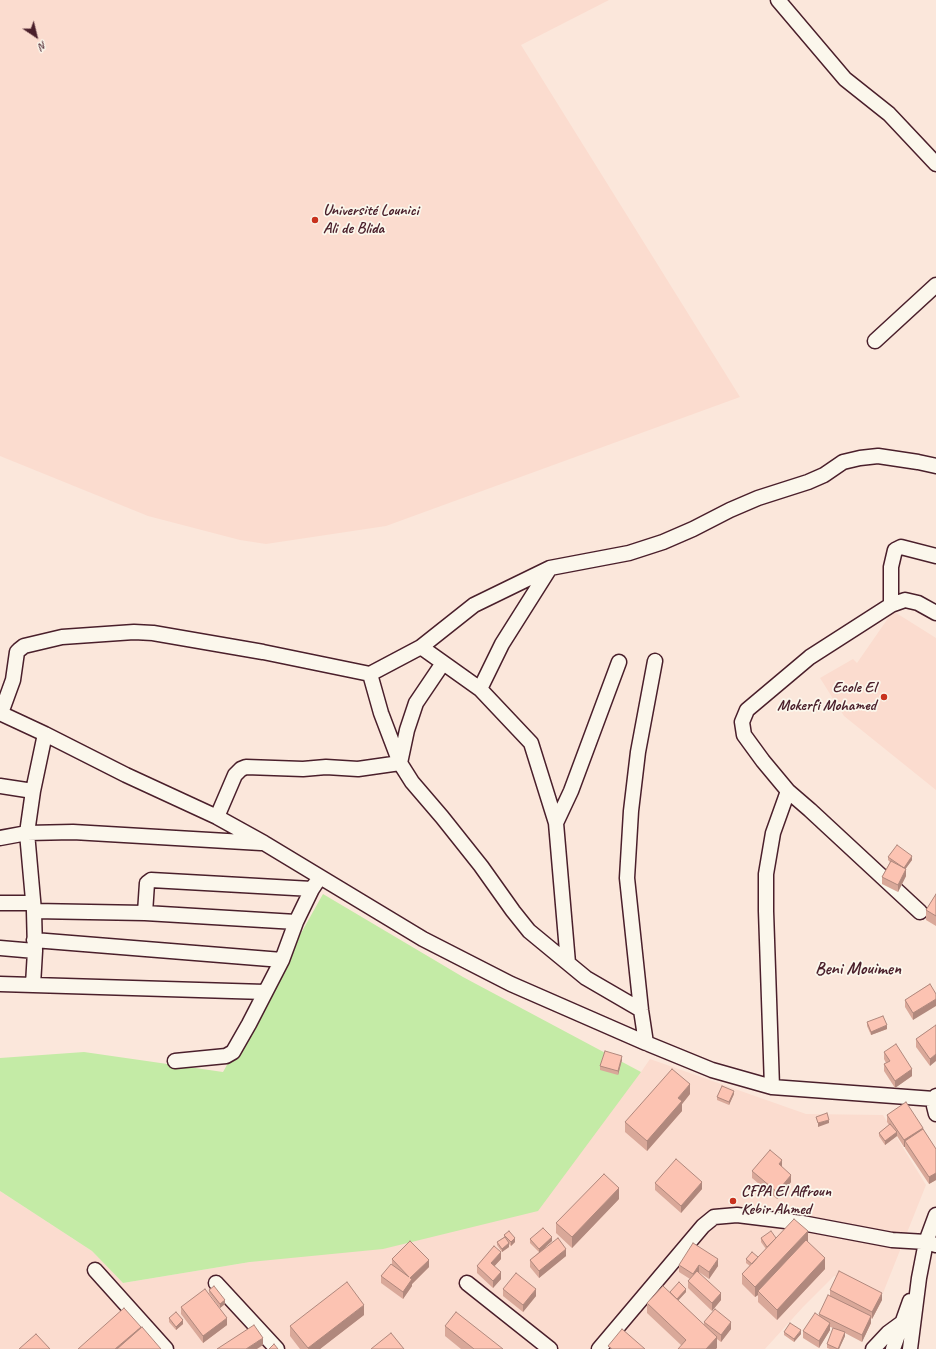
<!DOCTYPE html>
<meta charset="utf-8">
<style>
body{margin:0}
#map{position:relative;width:936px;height:1349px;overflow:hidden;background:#fbe7db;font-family:Caveat,sans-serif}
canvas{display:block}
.north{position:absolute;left:16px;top:16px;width:40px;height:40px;-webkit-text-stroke:3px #fbf7ec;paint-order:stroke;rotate:145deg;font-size:11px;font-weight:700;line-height:16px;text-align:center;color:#4a1f2b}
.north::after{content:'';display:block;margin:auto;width:14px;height:18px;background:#4a1f2b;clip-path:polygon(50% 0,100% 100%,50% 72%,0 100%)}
</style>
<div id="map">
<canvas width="936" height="1349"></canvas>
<div class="north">N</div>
</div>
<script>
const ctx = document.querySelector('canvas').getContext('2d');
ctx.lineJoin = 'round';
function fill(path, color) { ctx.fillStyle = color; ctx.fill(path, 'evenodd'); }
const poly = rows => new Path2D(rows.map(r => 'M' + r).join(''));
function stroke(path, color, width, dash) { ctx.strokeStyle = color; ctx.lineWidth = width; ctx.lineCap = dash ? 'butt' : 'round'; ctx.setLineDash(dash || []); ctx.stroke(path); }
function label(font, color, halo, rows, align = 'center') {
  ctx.font = font + ' Caveat,sans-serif'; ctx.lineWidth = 3.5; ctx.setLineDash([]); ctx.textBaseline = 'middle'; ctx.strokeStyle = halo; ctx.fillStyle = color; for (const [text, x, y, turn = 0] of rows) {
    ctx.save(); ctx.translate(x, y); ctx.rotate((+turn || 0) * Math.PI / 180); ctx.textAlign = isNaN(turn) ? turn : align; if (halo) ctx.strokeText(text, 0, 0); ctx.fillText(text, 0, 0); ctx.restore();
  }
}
fill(poly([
 [0,0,609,0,521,45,740,397,386,526,266,544,240,540,148,516,0,456],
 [893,611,936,638,936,790,844,716,820,678,853,659,857,663],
 [650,1059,806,1114,883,1115,926,1185,883,1293,834,1276,803,1307,765,1349,0,1349,0,1191,92,1251,123,1283,250,1262,641,1072]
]), '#fbdccf');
fill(poly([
 [323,894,463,977,641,1072,538,1211,383,1249,250,1262,123,1283,92,1251,0,1191,0,1058,84,1052,223,1072]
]), '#c4eba6');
const street = poly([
 [778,0,845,79,889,114,936,164],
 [875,341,936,285],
 [891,605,891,567,895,550,901,547,936,556],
 [421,647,480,689,531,743,556,823,568,963],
 [480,689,502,644,550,568],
 [0,713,45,734,126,775,217,817,264,843,423,939,511,984,646,1043,712,1070,772,1087,934,1099],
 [1,713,13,680,17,652,19,650,24,646,62,637,134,632,153,633,263,652,370,674],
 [0,786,33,791],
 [217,817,235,775,241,769,246,767,303,769,326,767,358,769,400,763,407,730,416,703,443,663],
 [556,823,571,791,619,662],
 [0,838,27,833,73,832,261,843],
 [0,903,32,903],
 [34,911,145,913,296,922],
 [920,912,810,810,788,791,763,761,744,735,742,722,747,710,810,657,891,605,905,600,918,603,936,613],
 [145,913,147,883,151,880,312,889],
 [34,940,282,960],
 [0,948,35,951],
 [0,984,265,992],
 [33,985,35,951,34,911,27,833,33,791,45,734],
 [641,1010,586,978,529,931,513,911,481,866,442,817,412,782,400,763,381,713,370,674,421,647,474,605,550,568,629,553,663,542,693,529,730,510,758,498,808,482,824,475,843,462,860,458,878,456,918,462,936,466],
 [646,1043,641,1010,627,878,631,811,638,752,655,661],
 [175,1061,226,1056,233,1052,249,1024,282,960,296,922,312,889,320,877],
 [772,1087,766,911,766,874,773,833,788,791],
 [936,1096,934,1099,934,1106,936,1114],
 [95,1270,166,1349],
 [216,1283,277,1349],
 [467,1283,550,1349],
 [599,1349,703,1226,714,1217,737,1215,802,1223,892,1240,926,1242,936,1245],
 [873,1349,888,1333,903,1322],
 [893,1349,910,1301],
 [910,1349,919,1278,926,1242,936,1215]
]);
stroke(street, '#4a1f2b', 17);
stroke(street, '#fbf7ec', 14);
fill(poly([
 [888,857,912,860,906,868,906,876,898,892,882,884,882,877,890,862,888,860],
 [936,894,936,926,926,920,926,910],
 [930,984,913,1020,905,1007,905,1000],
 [867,1022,887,1029,871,1035,867,1026],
 [936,1025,930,1066,916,1047,916,1039],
 [884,1052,912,1076,895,1088,884,1071,884,1064,886,1063,884,1059],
 [622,1060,618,1075,600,1070,600,1066],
 [690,1094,682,1104,682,1111,647,1151,625,1132,625,1122],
 [734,1094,729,1105,717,1100,717,1097],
 [887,1115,923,1129,936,1149,936,1180,929,1184,905,1148,905,1147,904,1147,897,1136,885,1145,879,1136,879,1133,889,1125,887,1122],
 [752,1171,791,1182,777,1199,752,1178],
 [655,1183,702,1189,681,1213,655,1190],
 [619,1199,572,1248,556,1233,556,1223],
 [504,1235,515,1242,511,1246,509,1244,509,1247,502,1252,497,1245,497,1242,504,1237],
 [761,1238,776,1238,808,1242,825,1269,777,1320,758,1302,758,1295,755,1297,742,1284,742,1274,750,1266,746,1263,746,1259,758,1257,766,1249,761,1242],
 [530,1239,552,1241,545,1247,566,1256,539,1278,530,1267,530,1260,539,1252,530,1243],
 [392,1259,429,1267,412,1284,412,1286,403,1299,381,1283,381,1276,392,1265],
 [501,1259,494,1266,501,1279,493,1288,477,1273,477,1266],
 [679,1265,718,1266,709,1279,699,1272,721,1300,712,1311,688,1288,688,1281,690,1279,679,1272],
 [503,1289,536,1296,523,1312,503,1296],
 [209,1290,225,1304,220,1308,209,1293],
 [830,1290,882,1300,872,1319,871,1318,871,1323,862,1342,845,1333,845,1336,839,1349,830,1349,827,1348,827,1344,834,1328,830,1327,830,1330,819,1348,803,1338,803,1331,819,1315,819,1314,830,1296],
 [670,1292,686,1292,678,1300,704,1325,704,1322,731,1329,721,1342,717,1339,717,1348,681,1345,647,1313,647,1303],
 [181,1307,227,1325,203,1343,181,1314],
 [364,1315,320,1349,300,1349,290,1336,290,1326],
 [169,1318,183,1324,176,1330,169,1322],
 [445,1326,503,1349,461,1349,445,1336],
 [784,1332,801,1334,794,1342,784,1335]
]), '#d9a899');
fill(poly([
 [912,856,912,860,904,871,904,868],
 [906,869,906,876,898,892,898,885],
 [936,999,936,1006,913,1020,913,1013],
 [887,1025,887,1029,871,1035,871,1032],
 [936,1054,936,1061,930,1066,930,1059],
 [622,1056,622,1060,618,1075,618,1071],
 [912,1069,912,1076,895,1088,895,1081],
 [690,1084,690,1094,682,1104,682,1111,647,1151,647,1141,678,1098],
 [734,1091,734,1094,729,1105,729,1102],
 [829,1120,829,1123,818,1127,818,1123],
 [923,1128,923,1135,905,1141,905,1147,904,1147,904,1140],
 [897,1132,897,1136,885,1145,885,1141],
 [782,1160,782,1167,779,1164],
 [936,1173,936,1180,929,1184,929,1177],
 [791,1175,791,1182,777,1199,777,1192],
 [702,1182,702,1189,681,1213,681,1206],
 [619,1188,619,1199,572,1248,572,1237],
 [808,1231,808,1242,758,1291,758,1295,755,1297,755,1287],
 [552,1237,552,1241,539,1253,539,1249],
 [515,1238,515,1242,511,1246,511,1242],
 [509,1243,509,1247,502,1252,502,1249],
 [566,1249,566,1256,539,1278,539,1271],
 [501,1252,501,1259,491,1270,491,1263],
 [825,1258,825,1269,777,1320,777,1310],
 [718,1259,718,1266,709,1279,709,1272],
 [429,1260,429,1267,412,1284,412,1286,403,1299,403,1292,410,1278],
 [699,1265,699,1272,693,1281,693,1274],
 [501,1272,501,1279,493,1288,493,1281],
 [536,1289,536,1296,523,1312,523,1305],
 [686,1289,686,1292,676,1303,676,1300],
 [721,1293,721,1300,712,1311,712,1303],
 [882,1293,882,1300,872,1319,872,1312],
 [225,1300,225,1304,220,1308,220,1304],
 [364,1305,364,1315,320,1349,308,1349,308,1348],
 [871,1316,871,1323,862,1342,862,1335],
 [227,1318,227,1325,203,1343,203,1336],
 [183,1320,183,1324,176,1330,176,1327],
 [731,1322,731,1329,721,1342,721,1335],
 [830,1323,830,1330,819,1348,819,1341],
 [141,1327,141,1337,127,1349,115,1349],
 [801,1330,801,1334,794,1342,794,1339],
 [845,1332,845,1336,839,1349,838,1349],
 [717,1337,717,1348,716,1349,706,1349],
 [263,1338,263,1345,257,1349,246,1349]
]), '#b0887d');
const building = poly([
 [897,845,912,856,904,868,888,857,897,845],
 [891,861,906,869,898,885,882,877,891,861],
 [936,894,936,916,926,910,936,894],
 [930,984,936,994,936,999,913,1013,905,1000,930,984],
 [883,1016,887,1025,871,1032,867,1022,883,1016],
 [936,1025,936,1054,930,1059,916,1039,936,1025],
 [896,1044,912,1069,895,1081,884,1064,890,1061,884,1052,896,1044],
 [605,1051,622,1056,618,1071,600,1066,605,1051],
 [672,1069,690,1084,678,1098,682,1101,647,1141,625,1122,672,1069],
 [722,1086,734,1091,729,1102,717,1097,722,1086],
 [906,1102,923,1128,904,1140,887,1115,906,1102],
 [827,1113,829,1120,818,1123,816,1117,827,1113],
 [890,1124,897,1132,885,1141,879,1133,890,1124],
 [923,1129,936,1149,936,1173,929,1177,905,1141,923,1129],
 [770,1150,782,1160,779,1164,791,1175,777,1192,752,1171,770,1150],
 [676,1159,702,1182,681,1206,655,1183,676,1159],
 [604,1174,619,1188,572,1237,556,1223,604,1174],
 [794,1219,808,1231,755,1287,742,1274,794,1219],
 [543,1228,552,1237,539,1249,530,1239,543,1228],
 [509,1231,515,1238,511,1242,504,1235,509,1231],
 [771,1231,776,1238,767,1247,761,1238,771,1231],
 [505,1237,509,1243,502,1249,497,1242,505,1237],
 [558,1238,566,1249,539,1271,530,1260,558,1238],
 [806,1240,825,1258,777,1310,758,1291,806,1240],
 [410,1241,429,1260,410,1278,412,1279,403,1292,381,1276,391,1264,409,1277,392,1259,410,1241],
 [693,1243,718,1259,709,1272,699,1265,693,1274,679,1265,693,1243],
 [494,1246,501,1252,491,1263,501,1272,493,1281,477,1266,494,1246],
 [752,1252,758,1257,752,1264,746,1259,752,1252],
 [697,1271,721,1293,712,1303,688,1281,697,1271],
 [839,1271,882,1293,872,1312,830,1290,839,1271],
 [516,1273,536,1289,523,1305,503,1289,516,1273],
 [347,1282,364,1305,308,1348,290,1326,347,1282],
 [679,1282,686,1289,677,1299,670,1292,679,1282],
 [214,1286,225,1300,220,1304,209,1290,214,1286],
 [663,1286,717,1337,706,1349,678,1349,686,1340,647,1303,663,1286],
 [205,1289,227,1318,203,1336,181,1307,205,1289],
 [828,1295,871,1316,862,1335,819,1314,828,1295],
 [124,1308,141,1327,115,1349,78,1349,124,1308],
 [715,1309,731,1322,721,1335,704,1322,715,1309],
 [176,1312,183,1320,176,1327,169,1318,176,1312],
 [456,1312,503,1349,474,1349,445,1326,456,1312],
 [815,1313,830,1323,819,1341,803,1331,815,1313],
 [790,1323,801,1330,794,1339,784,1332,790,1323],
 [254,1325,263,1338,246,1349,217,1349,254,1325],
 [142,1327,161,1349,117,1349,142,1327],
 [833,1328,845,1332,838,1349,827,1344,833,1328],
 [622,1329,645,1349,612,1349,608,1346,622,1329],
 [391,1333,404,1349,371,1349,391,1333],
 [36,1334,50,1349,19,1349,36,1334],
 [274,1344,278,1349,269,1349,274,1344]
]);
fill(building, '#fcc3b2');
stroke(building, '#b0887d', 1);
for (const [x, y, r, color] of [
 [315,220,4,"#c8321e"],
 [884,697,4,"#c8321e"],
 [733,1201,4,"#c8321e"]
]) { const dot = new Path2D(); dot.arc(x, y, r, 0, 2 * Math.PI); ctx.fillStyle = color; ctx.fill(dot); stroke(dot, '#fbf7ec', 1.5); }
label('bold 16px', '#4a1f2b', '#fbf7ec', [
 ["Université Lounici",323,211],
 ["Ali de Blida",323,229],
 ["Ecole El",876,688,"right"],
 ["Mokerfi Mohamed",876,706,"right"],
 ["CFPA El Affroun",741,1192],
 ["Kebir Ahmed",741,1210]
], 'left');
label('bold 18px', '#4a1f2b', '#fbf7ec', [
 ["Beni Mouimen",858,969]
]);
</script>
